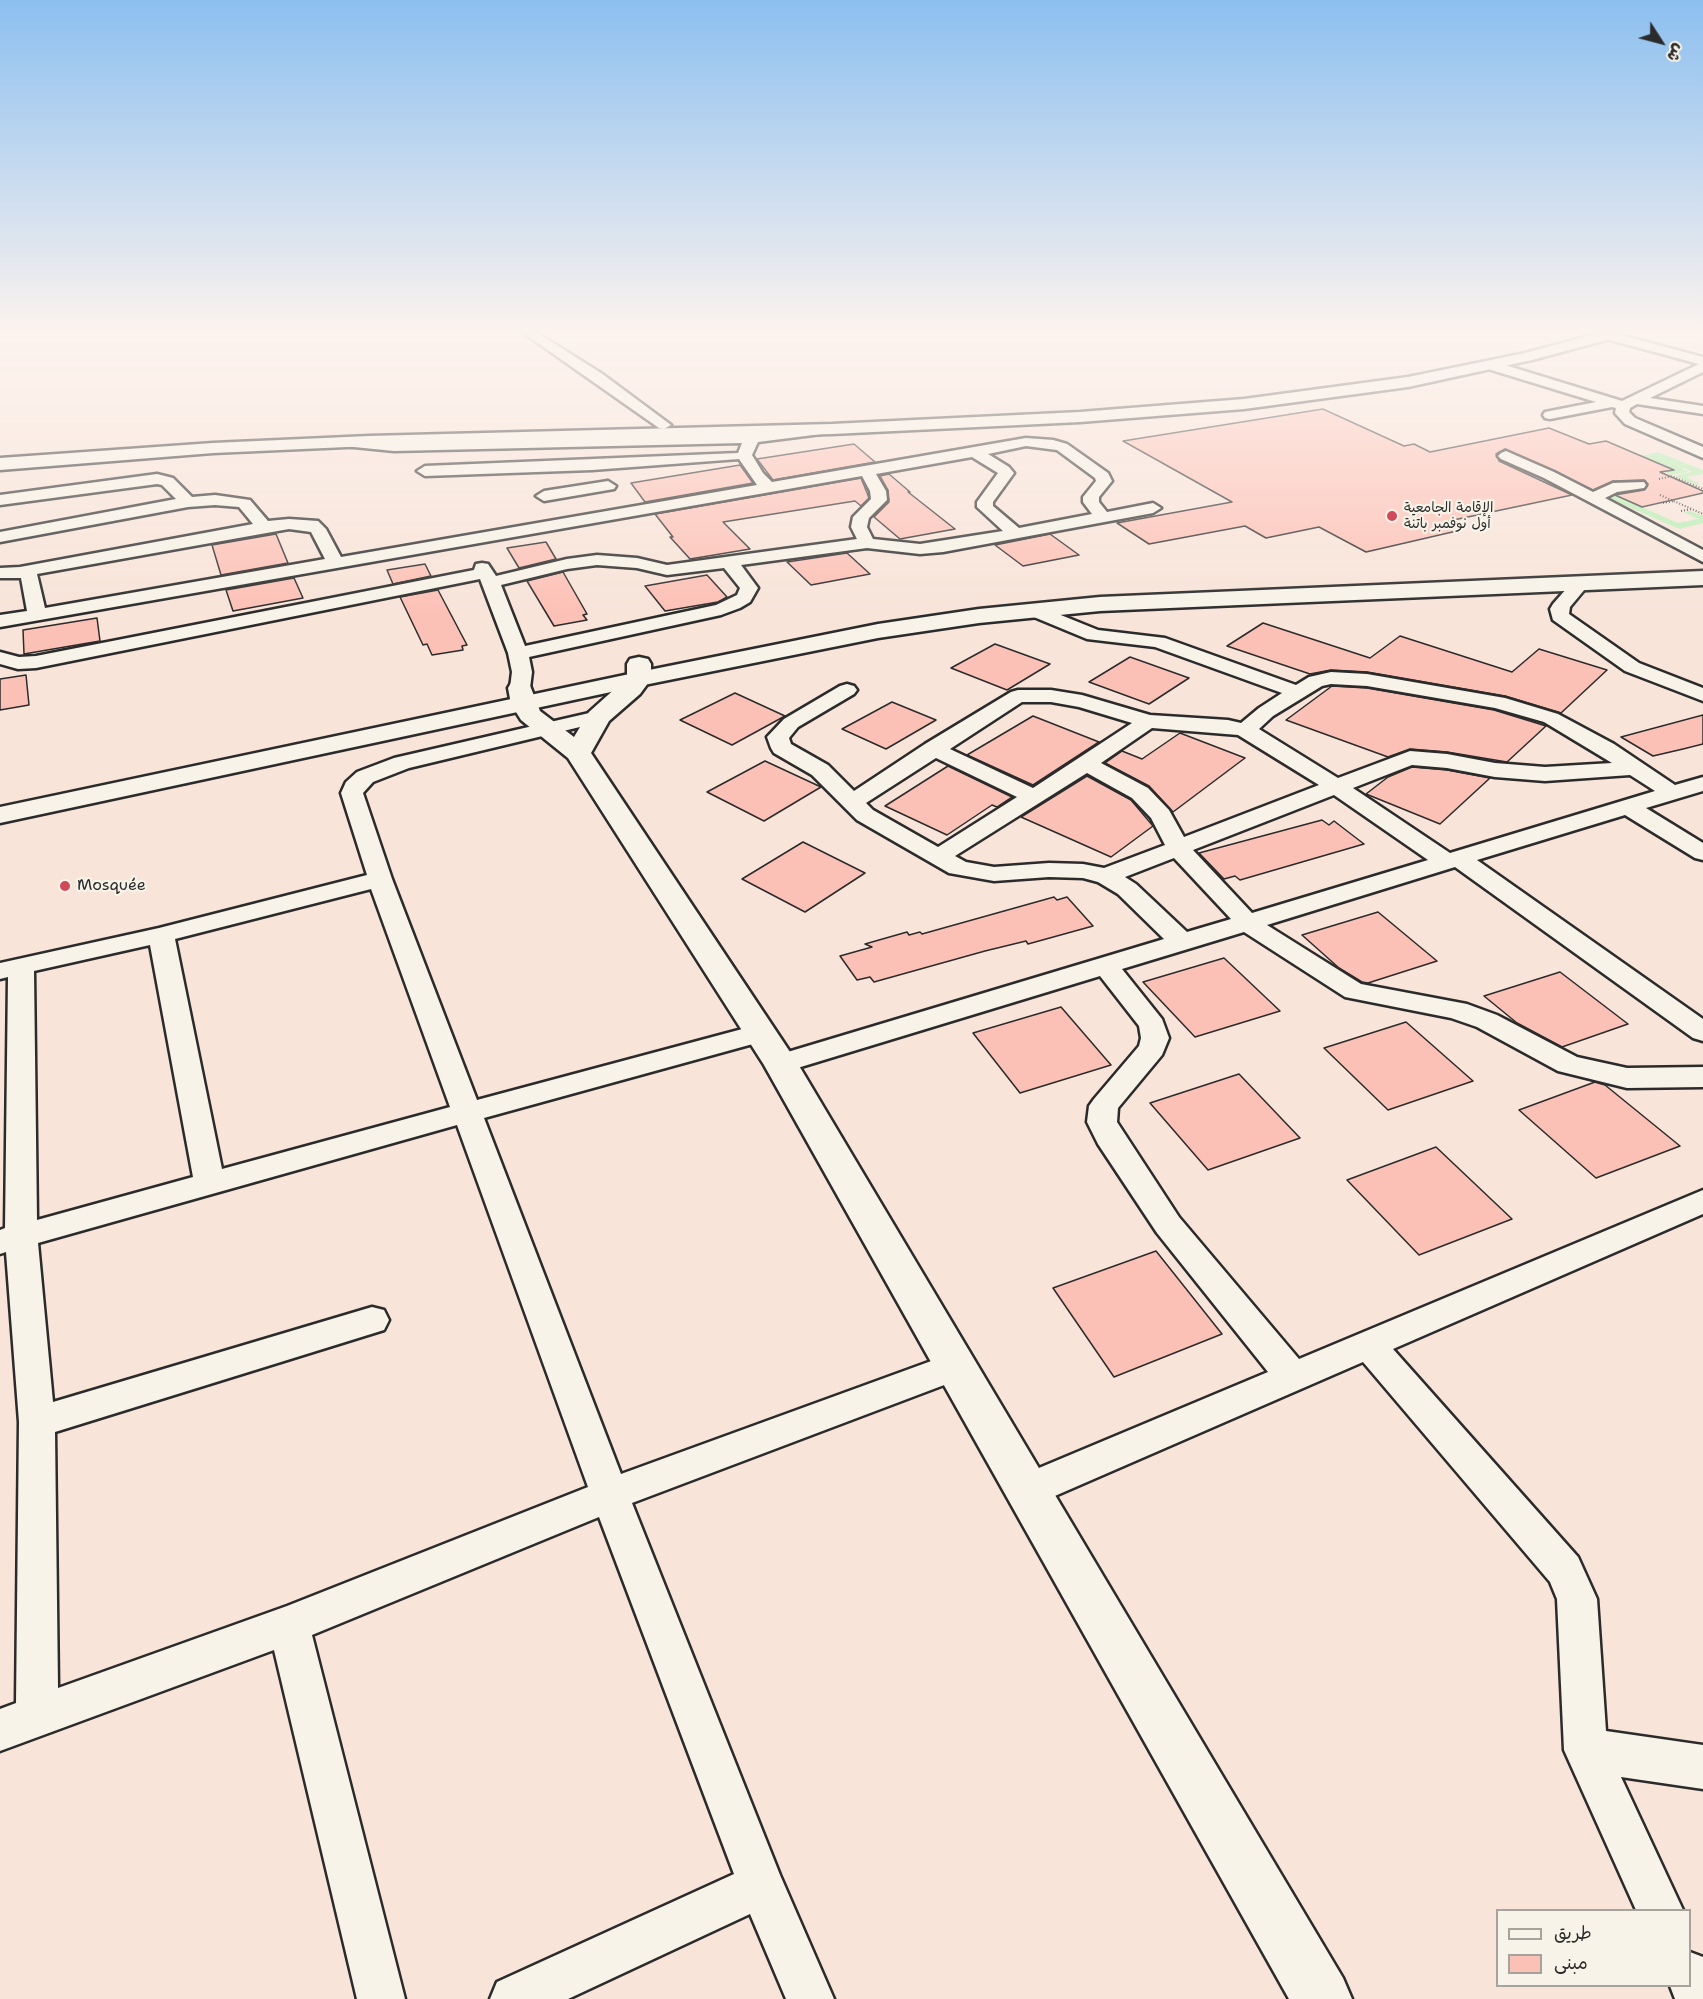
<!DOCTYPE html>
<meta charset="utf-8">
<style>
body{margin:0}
#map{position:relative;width:1703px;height:1999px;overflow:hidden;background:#f8e4d9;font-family:"Shantell Sans","Playpen Sans Arabic",sans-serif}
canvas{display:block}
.legend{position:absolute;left:1496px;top:1909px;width:195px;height:78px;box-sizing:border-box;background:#f7f3e8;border:2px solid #a5a39c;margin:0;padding:8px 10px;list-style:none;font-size:18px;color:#2b2b2b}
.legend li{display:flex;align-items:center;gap:12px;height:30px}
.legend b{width:30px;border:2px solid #a5a39c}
.north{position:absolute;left:1631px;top:12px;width:60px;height:60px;-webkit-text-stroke:4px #f7f3e8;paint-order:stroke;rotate:126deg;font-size:16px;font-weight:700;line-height:24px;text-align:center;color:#2b2b2b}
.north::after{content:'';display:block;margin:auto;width:21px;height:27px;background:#2b2b2b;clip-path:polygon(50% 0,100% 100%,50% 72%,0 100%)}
</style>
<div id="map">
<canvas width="1703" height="1999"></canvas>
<ul class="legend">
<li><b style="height:8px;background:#f7f3e8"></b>طريق</li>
<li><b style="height:16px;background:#fcc1b6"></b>مبنى</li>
</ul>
<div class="north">ش</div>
</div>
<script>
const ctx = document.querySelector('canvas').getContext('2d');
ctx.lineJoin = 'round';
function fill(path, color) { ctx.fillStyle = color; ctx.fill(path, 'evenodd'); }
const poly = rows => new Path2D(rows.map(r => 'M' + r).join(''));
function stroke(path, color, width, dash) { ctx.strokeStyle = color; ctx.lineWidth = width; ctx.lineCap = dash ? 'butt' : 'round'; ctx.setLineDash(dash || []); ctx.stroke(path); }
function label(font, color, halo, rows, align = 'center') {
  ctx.font = font + ' "Shantell Sans","Playpen Sans Arabic",sans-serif'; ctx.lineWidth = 4.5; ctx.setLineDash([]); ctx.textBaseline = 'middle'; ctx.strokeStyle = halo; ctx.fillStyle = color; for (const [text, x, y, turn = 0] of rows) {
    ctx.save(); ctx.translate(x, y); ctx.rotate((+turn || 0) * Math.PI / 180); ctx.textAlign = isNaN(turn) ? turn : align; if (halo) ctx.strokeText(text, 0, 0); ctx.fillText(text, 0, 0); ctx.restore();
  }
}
fill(poly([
 [1658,452,1703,470,1703,474,1686,477,1700,484,1696,485,1675,476,1692,472,1684,468,1682,469,1689,472,1671,475,1664,472,1673,469,1655,461,1637,465,1640,456],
 [1638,486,1660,497,1617,496,1678,523,1698,519,1684,512,1690,511,1703,516,1703,523,1679,529,1606,497,1617,490]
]), '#b5efb3');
const building = poly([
 [1323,409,1404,446,1414,444,1430,452,1549,428,1589,444,1606,441,1674,470,1660,472,1703,491,1703,493,1642,507,1615,495,1644,490,1648,484,1644,480,1613,481,1593,490,1505,449,1496,454,1499,461,1572,495,1444,522,1461,530,1366,552,1319,527,1266,538,1245,526,1149,544,1117,523,1232,502,1123,441,1323,409],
 [854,444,875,462,773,480,757,459,854,444],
 [740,465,753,483,645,502,631,483,740,465],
 [889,474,910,492,908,492,955,529,900,539,874,517,889,502,888,490,880,476,889,474],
 [861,478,869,498,861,506,855,501,723,522,750,549,690,559,670,537,673,537,655,514,861,478],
 [276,534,288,563,221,575,212,545,276,534],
 [1050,534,1079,555,1023,566,995,545,1050,534],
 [546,542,556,559,519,568,507,548,546,542],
 [847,553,870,574,811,585,787,562,847,553],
 [425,564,431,576,393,584,387,570,425,564],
 [563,572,587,614,583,615,587,620,554,626,527,581,563,572],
 [707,575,727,597,718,602,665,611,645,586,707,575],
 [294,578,303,598,233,611,226,590,294,578],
 [438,590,467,645,462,646,463,650,432,655,427,644,423,645,400,597,438,590],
 [97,618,100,641,24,654,23,630,97,618],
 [1263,623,1370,658,1400,636,1512,672,1539,649,1607,670,1561,713,1505,696,1367,672,1331,670,1310,674,1227,646,1263,623],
 [995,644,1050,664,1007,690,951,668,995,644],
 [1130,657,1189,678,1149,704,1089,682,1130,657],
 [26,675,29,705,0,710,0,679,26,675],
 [1332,686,1367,688,1494,710,1546,726,1507,762,1447,752,1410,749,1388,757,1286,720,1332,686],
 [735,693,785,716,732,745,680,720,735,693],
 [892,702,936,720,886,749,842,729,892,702],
 [1703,715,1703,744,1683,749,1653,756,1621,737,1703,715],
 [1033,716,1099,742,1033,785,967,755,1033,716],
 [1180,733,1245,758,1173,812,1149,786,1105,763,1122,751,1142,759,1180,733],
 [765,761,821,787,764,821,707,792,765,761],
 [948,766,1012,797,997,807,992,805,947,835,885,806,948,766],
 [1412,767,1447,770,1490,778,1440,824,1366,794,1388,777,1412,767],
 [1087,776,1131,800,1153,826,1111,857,1021,817,1087,776],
 [1322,820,1329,825,1334,821,1364,844,1240,880,1235,876,1224,879,1199,853,1322,820],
 [803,842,865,873,805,912,742,879,803,842],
 [1054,897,1057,900,1067,897,1093,926,1028,944,1026,941,985,951,874,982,870,977,857,980,840,956,872,947,865,944,907,932,909,935,920,932,922,934,1054,897],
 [1378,912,1437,961,1368,983,1362,982,1339,968,1302,935,1378,912],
 [1224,958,1280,1011,1195,1037,1143,982,1224,958],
 [1560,972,1628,1024,1562,1047,1517,1023,1484,996,1560,972],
 [1061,1007,1111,1065,1020,1093,973,1033,1061,1007],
 [1406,1022,1473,1081,1388,1110,1324,1048,1406,1022],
 [1239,1074,1300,1138,1208,1170,1150,1103,1239,1074],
 [1595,1082,1605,1085,1680,1146,1596,1178,1519,1110,1595,1082],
 [1436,1147,1512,1219,1419,1255,1347,1180,1436,1147],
 [1156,1251,1222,1334,1114,1377,1053,1288,1156,1251]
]);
fill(building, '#fcc1b6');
stroke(building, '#2b2b2b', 1.5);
const minor = poly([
 [525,334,539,334,601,373,671,425,664,429,659,428,525,334],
 [1602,334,1617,334,1703,357,1703,372,1650,398,1703,406,1703,414,1637,404,1630,408,1629,412,1635,418,1703,447,1703,458,1625,424,1615,413,1616,408,1612,407,1550,419,1545,418,1543,415,1545,412,1596,402,1485,368,1483,365,1485,362,1495,362,1622,401,1699,364,1603,338,1602,334],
 [816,427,823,431,821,434,758,442,752,455,763,473,772,482,1026,438,1053,440,1067,444,1108,473,1112,481,1099,497,1099,502,1107,512,1153,503,1161,508,1153,513,943,552,920,554,867,548,741,565,758,588,750,602,740,608,721,615,529,657,532,672,530,688,527,692,520,694,513,692,510,688,512,672,508,653,480,579,36,668,18,669,0,664,0,652,19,657,36,656,474,570,476,564,482,563,488,564,496,576,567,559,597,555,637,558,667,565,857,539,851,527,853,517,871,499,870,491,862,476,0,627,0,615,27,611,21,578,0,578,0,568,20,567,253,524,239,507,215,505,188,507,0,542,0,532,176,499,162,485,157,484,0,505,0,495,157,474,173,478,192,497,215,495,250,500,268,521,289,519,318,521,326,529,341,557,757,485,739,459,592,470,425,476,417,471,425,466,738,453,742,443,394,451,344,446,339,445,337,442,339,439,394,443,752,434,816,427],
 [1026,446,1057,450,1095,478,1096,481,1083,497,1083,502,1092,514,1019,528,993,506,993,502,1014,473,1009,467,988,454,1026,446],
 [972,457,998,473,977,502,977,507,1003,531,920,544,873,539,867,527,869,518,887,500,886,491,876,474,972,457],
 [289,529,311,532,325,559,45,608,37,574,289,529],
 [597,565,637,568,667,575,724,568,740,588,737,595,716,605,525,646,501,585,567,569,597,565],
 [1506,451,1554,472,1593,492,1613,483,1644,482,1646,485,1644,488,1617,492,1605,498,1703,550,1703,562,1544,478,1501,459,1498,456,1501,453,1506,451],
 [608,481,616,486,614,489,544,501,536,496,544,491,608,481],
 [1581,578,1587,579,1590,583,1570,607,1569,614,1639,663,1703,688,1703,701,1625,671,1553,620,1550,609,1553,604,1575,579,1581,578],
 [1036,605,1098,630,1165,638,1296,685,1309,677,1331,672,1367,674,1505,698,1558,714,1614,744,1675,785,1703,777,1703,791,1646,808,1703,843,1703,860,1695,858,1625,815,1477,860,1703,1019,1703,1041,1693,1038,1455,867,1267,925,1361,984,1467,1004,1497,1015,1577,1057,1595,1061,1627,1068,1703,1067,1703,1087,1627,1088,1558,1071,1477,1027,1451,1018,1345,997,1244,932,1122,969,1162,1019,1169,1038,1162,1055,1118,1108,1117,1122,1179,1217,1299,1359,1703,1190,1703,1214,1393,1349,1578,1557,1597,1599,1606,1731,1703,1745,1703,1789,1621,1777,1683,1910,1636,1910,1564,1750,1557,1599,1550,1582,1363,1362,1041,1502,1028,1507,1015,1502,1009,1490,1015,1478,1268,1372,1157,1233,1098,1144,1087,1122,1089,1106,1094,1099,1139,1046,1141,1038,1139,1026,1100,976,781,1073,771,1071,767,1064,771,1057,1164,939,1118,894,1098,882,1083,878,1049,877,994,881,949,873,857,820,812,775,774,753,771,748,767,737,784,719,840,686,847,684,854,686,857,690,854,694,798,727,789,738,791,744,828,765,854,791,925,744,1011,692,1018,690,1051,690,1082,695,1150,715,1228,720,1241,723,1259,708,1282,693,1155,647,1087,639,1029,615,1027,611,1029,607,1036,605],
 [1331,684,1367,686,1495,708,1544,722,1612,763,1545,767,1495,763,1447,754,1410,751,1338,778,1259,729,1273,716,1322,686,1331,684],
 [1022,702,1051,702,1079,707,1132,723,1033,788,950,749,1022,702],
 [1152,728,1238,735,1319,785,1184,837,1169,810,1148,788,1101,763,1152,728],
 [936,758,1017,797,938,847,873,810,866,803,936,758],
 [1412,765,1447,768,1495,777,1545,781,1630,775,1655,791,1450,853,1353,788,1412,765],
 [1087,773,1132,798,1151,818,1165,845,1104,868,1083,864,1049,863,994,867,966,862,955,856,1087,773],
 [1334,795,1428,860,1252,913,1193,850,1334,795],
 [1174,858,1231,919,1187,932,1136,884,1125,877,1174,858],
 [598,711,605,713,608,717,605,721,409,768,373,782,363,793,392,879,477,1100,761,1024,771,1027,775,1033,771,1039,484,1118,621,1474,956,1352,968,1356,973,1366,968,1376,632,1503,780,1875,834,1999,786,1999,750,1914,568,1999,490,1999,497,1982,734,1874,599,1517,312,1635,405,1999,357,1999,274,1650,0,1751,0,1709,16,1703,19,1422,6,1252,0,1254,0,1230,5,1228,8,977,0,979,0,963,159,928,367,875,341,793,346,782,357,772,394,758,598,711],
 [371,889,450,1107,222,1169,175,939,371,889],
 [150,945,193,1177,37,1220,34,971,150,945],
 [457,1125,588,1487,287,1606,58,1688,55,1432,384,1330,389,1320,384,1310,372,1307,53,1402,38,1243,457,1125],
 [1690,1952,1703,1957,1703,1999,1675,1999,1670,1986,1690,1986,1690,1952]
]);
const tertiary = poly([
 [639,657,648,659,651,664,651,679,640,694,609,721,591,753,798,1064,1343,1978,1352,1999,1289,1999,764,1065,568,758,521,720,511,704,508,688,511,683,520,681,529,683,540,711,574,737,589,712,627,678,627,664,630,659,639,657]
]);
const secondary = poly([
 [1703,571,1703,585,1100,611,979,623,878,638,639,686,0,823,0,807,639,672,878,624,979,609,1100,597,1703,571]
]);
const trunk = poly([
 [1596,334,1621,334,1618,337,1532,360,1408,387,1244,409,1080,422,832,434,369,446,213,453,0,470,0,458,213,443,369,436,832,424,1080,412,1244,399,1408,377,1525,353,1596,334]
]);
stroke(minor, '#2b2b2b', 5);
stroke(tertiary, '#2b2b2b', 5);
stroke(secondary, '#2b2b2b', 5);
stroke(trunk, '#2b2b2b', 5);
stroke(poly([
 [1659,479,1672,476,1703,489],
 [1660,495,1703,514],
 [1663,503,1674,501],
 [1681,511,1692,509]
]), '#2b2b2b', 2, [1, 2]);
fill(minor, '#f7f3e8');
fill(tertiary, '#f7f3e8');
fill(secondary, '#f7f3e8');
fill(trunk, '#f7f3e8');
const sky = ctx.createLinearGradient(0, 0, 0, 614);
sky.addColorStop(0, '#8cbff0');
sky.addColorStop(0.54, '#fcf3ee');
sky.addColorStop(1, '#fcf3ee00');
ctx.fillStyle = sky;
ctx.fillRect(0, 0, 1703, 614);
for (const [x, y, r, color] of [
 [1392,516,6,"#d1495b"],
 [65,886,6,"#d1495b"]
]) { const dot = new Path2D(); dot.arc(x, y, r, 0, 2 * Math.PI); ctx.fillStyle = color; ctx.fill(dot); stroke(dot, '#f7f3e8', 2); }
label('14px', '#2b2b2b', '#f7f3e8', [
 ["الإقامة الجامعية",1404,508],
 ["أول نوفمبر باتنة",1404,524]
], 'left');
label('16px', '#2b2b2b', '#f7f3e8', [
 ["Mosquée",77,886]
], 'left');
</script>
